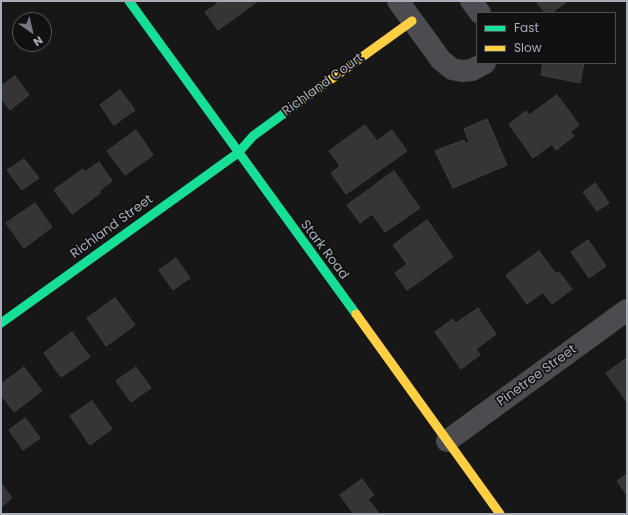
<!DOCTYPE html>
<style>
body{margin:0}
#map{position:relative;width:628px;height:515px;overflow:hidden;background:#171717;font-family:Poppins,sans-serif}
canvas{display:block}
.frame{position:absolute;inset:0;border:2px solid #a8adb8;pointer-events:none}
.legend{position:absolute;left:476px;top:12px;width:140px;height:52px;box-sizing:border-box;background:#111113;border:1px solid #4d4f55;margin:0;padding:5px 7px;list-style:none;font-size:12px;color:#a8adb8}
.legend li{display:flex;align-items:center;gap:8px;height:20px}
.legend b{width:20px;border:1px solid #4d4f55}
.north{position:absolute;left:12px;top:12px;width:40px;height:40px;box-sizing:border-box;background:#111113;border:1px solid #4d4f55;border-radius:50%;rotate:146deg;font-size:11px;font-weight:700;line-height:16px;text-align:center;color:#a8adb8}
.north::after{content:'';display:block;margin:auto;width:14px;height:18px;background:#757880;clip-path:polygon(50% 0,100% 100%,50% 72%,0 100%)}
</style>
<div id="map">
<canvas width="628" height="515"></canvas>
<div class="frame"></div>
<ul class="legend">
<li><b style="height:5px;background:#16e098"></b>Fast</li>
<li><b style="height:5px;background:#ffcf43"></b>Slow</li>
</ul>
<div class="north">N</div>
</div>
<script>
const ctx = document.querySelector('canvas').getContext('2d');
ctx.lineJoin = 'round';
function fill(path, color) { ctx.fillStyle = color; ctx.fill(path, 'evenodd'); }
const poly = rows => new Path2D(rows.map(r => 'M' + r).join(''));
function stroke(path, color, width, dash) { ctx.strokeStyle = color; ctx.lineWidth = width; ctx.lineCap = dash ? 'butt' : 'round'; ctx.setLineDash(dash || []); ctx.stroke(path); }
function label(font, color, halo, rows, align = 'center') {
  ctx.font = font + ' Poppins,sans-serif'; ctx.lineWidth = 3.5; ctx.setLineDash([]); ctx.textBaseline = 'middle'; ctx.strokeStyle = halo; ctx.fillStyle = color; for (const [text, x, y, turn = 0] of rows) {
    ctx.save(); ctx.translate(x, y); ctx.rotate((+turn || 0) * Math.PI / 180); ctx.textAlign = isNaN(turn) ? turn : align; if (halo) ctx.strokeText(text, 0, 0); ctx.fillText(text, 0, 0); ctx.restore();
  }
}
const building = poly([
 [215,1,258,1,218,30,205,12,217,4,215,1],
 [536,1,568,1,551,13,545,13,536,1],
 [543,63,584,63,580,83,541,75,543,63],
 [15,76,29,95,10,110,1,98,1,86,15,76],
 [120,90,135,110,114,125,100,105,120,90],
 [557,95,579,125,570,132,574,136,556,150,552,144,533,158,509,124,526,111,529,115,557,95],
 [487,119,507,165,453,188,435,151,464,140,466,144,469,142,464,129,487,119],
 [365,125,377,141,392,130,407,151,346,194,331,173,340,166,329,151,365,125],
 [136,130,153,155,125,175,107,151,136,130],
 [24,159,39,178,22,190,7,170,24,159],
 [99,162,112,181,99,191,100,193,72,214,54,190,83,169,85,172,99,162],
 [394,171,420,208,385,232,372,214,360,223,347,205,394,171],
 [595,183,609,203,597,211,583,192,595,183],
 [35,203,52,227,24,248,6,223,35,203],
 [427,220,453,257,407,290,395,273,407,264,393,245,427,220],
 [588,240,606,266,589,278,571,252,588,240],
 [539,251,556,274,559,272,572,289,552,304,543,292,527,304,506,275,539,251],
 [176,258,190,278,173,290,159,270,176,258],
 [115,298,135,325,106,346,87,318,115,298],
 [478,308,496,334,476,349,480,355,461,369,435,332,453,319,456,323,478,308],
 [72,332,90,357,61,377,44,353,72,332],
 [627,358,627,402,606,373,627,358],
 [24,367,42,391,14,412,1,395,1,384,24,367],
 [136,367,151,388,131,402,116,381,136,367],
 [92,401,112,429,90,445,70,416,92,401],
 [25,418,40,438,23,450,9,430,25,418],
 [627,474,627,495,617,481,627,474],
 [362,479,374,495,368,499,379,514,351,514,353,513,340,495,362,479],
 [1,483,12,498,1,507,1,483]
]);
fill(building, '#353536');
stroke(building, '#3f4043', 1);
stroke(poly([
 [398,1,441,60,452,69,462,71,472,70,485,63],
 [471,1,480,13],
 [447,441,627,310]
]), '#4b4c50', 22);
stroke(poly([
 [129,1,356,314],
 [1,323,238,153,253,136,305,98]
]), '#16e098', 9);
stroke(poly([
 [305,98,412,21],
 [356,314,500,514]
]), '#ffcf43', 9);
label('13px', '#a8adb8', '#111113', [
 ["Richland Court",323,85,-36],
 ["Richland Street",112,227,-36],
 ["Stark Road",324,250,53],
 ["Pinetree Street",537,376,-36]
]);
</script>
